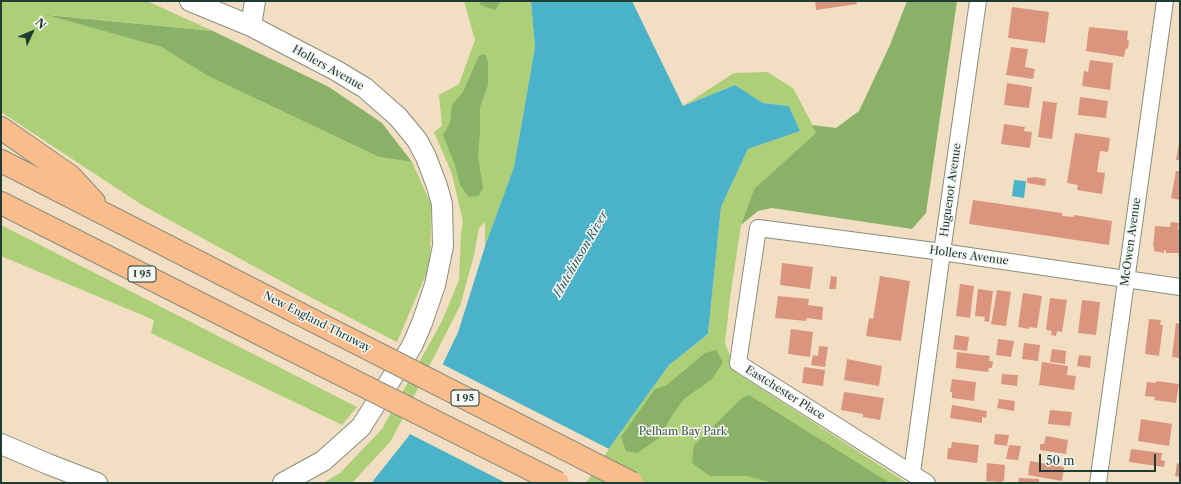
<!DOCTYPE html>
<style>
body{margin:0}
#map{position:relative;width:1181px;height:484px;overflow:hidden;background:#f2dfc3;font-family:"Libre Caslon Text",serif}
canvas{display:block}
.frame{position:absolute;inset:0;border:2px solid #1f3d34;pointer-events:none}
.north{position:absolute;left:12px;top:12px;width:40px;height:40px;-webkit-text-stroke:3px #f6f6f2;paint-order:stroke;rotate:46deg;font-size:11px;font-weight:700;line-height:16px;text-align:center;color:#1f3d34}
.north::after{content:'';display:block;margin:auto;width:14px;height:18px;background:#1f3d34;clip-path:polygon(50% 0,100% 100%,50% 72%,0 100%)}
.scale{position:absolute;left:1039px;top:454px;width:117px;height:18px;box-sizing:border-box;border:2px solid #1f3d34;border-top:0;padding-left:5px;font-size:12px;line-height:14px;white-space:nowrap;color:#1f3d34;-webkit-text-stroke:3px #f6f6f2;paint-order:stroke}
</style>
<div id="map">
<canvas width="1181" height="484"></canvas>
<div class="frame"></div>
<div class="north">N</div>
<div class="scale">50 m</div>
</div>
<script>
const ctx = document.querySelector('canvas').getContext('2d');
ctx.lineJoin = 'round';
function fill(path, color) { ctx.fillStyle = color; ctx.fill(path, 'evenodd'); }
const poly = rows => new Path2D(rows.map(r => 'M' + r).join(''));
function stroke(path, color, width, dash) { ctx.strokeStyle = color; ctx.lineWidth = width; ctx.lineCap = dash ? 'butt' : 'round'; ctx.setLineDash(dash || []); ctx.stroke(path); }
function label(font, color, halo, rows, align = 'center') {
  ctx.font = font + ' "Libre Caslon Text",serif'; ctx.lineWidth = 3; ctx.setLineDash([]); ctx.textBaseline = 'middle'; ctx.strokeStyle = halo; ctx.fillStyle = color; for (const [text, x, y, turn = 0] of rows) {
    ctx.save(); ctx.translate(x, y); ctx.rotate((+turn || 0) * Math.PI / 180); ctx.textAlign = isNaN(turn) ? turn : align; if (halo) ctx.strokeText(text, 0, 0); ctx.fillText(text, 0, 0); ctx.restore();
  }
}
fill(poly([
 [1,1,147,1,213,31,50,15,161,47,208,76,379,157,412,162,431,204,430,265,397,342,310,297,142,205,1,112],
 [464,1,531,1,535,47,514,167,485,246,485,222,479,228,474,255,460,306,391,441,352,483,323,483,340,473,382,429,442,321,459,280,461,233,463,222,452,174,434,132,442,126,439,95,459,84,475,40],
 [767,72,793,88,817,133,754,189,741,225,730,298,725,343,737,373,907,483,584,483,669,365,708,334,721,207,748,149,800,131,789,106,763,103,735,85,683,106,734,73],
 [1,225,87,269,357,407,342,425,151,333,154,320,1,256]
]), '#accf78');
fill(poly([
 [479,1,501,1,495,10,480,5],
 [907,1,957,1,926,213,912,229,772,208,758,211,741,225,754,189,816,133,812,125,836,128,859,111,890,45],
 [47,15,213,31,329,87,382,123,412,162,379,157,208,76,161,47],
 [485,54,488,61,488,85,480,107,480,132,478,156,483,189,478,196,469,197,460,185,455,165,443,135,450,123,452,105,463,92,479,56],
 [716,350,723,362,712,379,684,399,673,414,659,438,637,453,626,451,621,437,655,389,667,385,705,353],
 [749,395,890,483,773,483,747,476,710,476,692,463,694,445,742,398]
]), '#89b268');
fill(poly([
 [531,1,632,1,683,106,735,85,763,103,789,106,800,131,748,149,721,207,708,334,669,365,584,483,371,483,408,437,458,332,485,246,514,167,535,47],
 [1014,180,1026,181,1024,198,1012,196]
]), '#4bb3c9');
fill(poly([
 [485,240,485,246,458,332,442,364,609,449,586,483,506,483,410,434,372,482,369,483,407,436,456,331]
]), '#f2dfc3');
fill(poly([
 [815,1,856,1,857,4,816,10],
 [1012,7,1049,12,1045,43,1008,38],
 [1089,27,1128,31,1127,40,1129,41,1128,49,1126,48,1124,57,1086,51],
 [1011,47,1028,49,1025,67,1035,69,1033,79,1006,75],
 [1090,60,1113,63,1110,90,1082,86,1084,71,1088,72],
 [1007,83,1032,87,1029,108,1004,105],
 [1080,97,1108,101,1106,118,1078,115],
 [1043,101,1057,103,1052,139,1038,137],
 [1004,124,1025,127,1024,131,1032,132,1030,148,1001,144],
 [1075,133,1110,138,1108,152,1100,151,1097,172,1105,173,1102,194,1077,190,1078,185,1067,183],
 [1179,143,1180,143,1180,160,1176,160],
 [1176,171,1180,171,1180,200,1171,198],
 [1035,177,1046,179,1045,186,1027,183,1027,178],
 [973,200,1062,213,1062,216,1074,217,1074,215,1112,221,1109,245,969,224],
 [1171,222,1179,223,1178,229,1180,229,1180,255,1178,255,1179,253,1166,253,1166,251,1164,250,1164,253,1154,251,1154,247,1153,247,1155,226,1170,227],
 [782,263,813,267,810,289,780,285],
 [831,276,837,277,836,289,829,289],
 [880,276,910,281,901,341,866,336,869,318,873,319],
 [960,284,974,286,970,318,956,316],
 [978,289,993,291,989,322,984,321,985,317,975,316],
 [997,290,1011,292,1006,326,991,324],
 [1023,293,1042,296,1037,328,1029,327,1029,329,1018,327],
 [778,296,809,299,808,305,823,307,822,320,807,318,806,321,775,318],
 [1050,298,1067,300,1062,332,1057,331,1056,336,1051,335,1052,331,1046,330],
 [1082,300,1100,302,1096,335,1078,333],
 [1149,319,1161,320,1160,325,1163,325,1159,356,1145,354],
 [1176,323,1180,324,1180,358,1172,357],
 [791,329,813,332,810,357,788,354],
 [955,335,969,337,967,351,953,349],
 [998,339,1014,341,1011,357,996,355],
 [1024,343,1040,345,1038,361,1022,359],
 [819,346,828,347,825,367,811,365,813,355,818,356],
 [1052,349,1066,351,1065,364,1050,362],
 [957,352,990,356,989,361,993,361,992,368,989,368,988,372,956,368],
 [1079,355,1091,356,1090,368,1077,366],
 [847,359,882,366,879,386,844,380],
 [1042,362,1068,366,1067,375,1076,376,1074,390,1039,385],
 [804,367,825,370,823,386,802,383],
 [1002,374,1018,375,1017,386,1001,384],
 [952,379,976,382,974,401,952,398,952,392,950,392],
 [1156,381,1179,384,1176,403,1154,400,1155,397,1145,396,1147,382,1156,383],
 [844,392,884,398,880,420,863,417,863,414,841,410],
 [999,399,1015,401,1014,411,997,408],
 [952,405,987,411,986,418,982,417,982,423,950,418],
 [1050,410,1072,412,1070,426,1048,424],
 [1141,419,1172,424,1169,446,1138,441],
 [995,434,1009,435,1007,446,994,444],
 [1046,436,1068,440,1066,454,1040,450,1040,444,1044,444],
 [952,442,979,445,977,463,947,459,948,448,951,448],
 [1009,445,1021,446,1018,460,1006,459],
 [1131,449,1162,453,1161,460,1165,461,1164,467,1129,462],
 [1030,461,1064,467,1062,481,1028,475],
 [987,463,1005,465,1004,481,1002,481,1002,482,986,481],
 [1177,463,1180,464,1180,477,1175,476],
 [1019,478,1039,479,1039,483,1018,483]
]), '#db957f');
const minor = poly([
 [912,473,942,252,978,1],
 [927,483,738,363,758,228,942,252,1180,287],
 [1098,483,1165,1]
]);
const tertiary = poly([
 [190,1,251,26,337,71,365,88,398,117,417,140,426,157,437,186,442,204,443,246,435,285,422,323,412,346,361,427,323,461,283,483],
 [251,26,255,1],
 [1,444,48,464,97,483]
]);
const motorway = poly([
 [1,128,70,176,94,202],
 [1,161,298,313],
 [1,203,282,345]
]);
stroke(minor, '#888e7c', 18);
stroke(tertiary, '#888e7c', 22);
stroke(motorway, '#888e7c', 24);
stroke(minor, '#fff', 16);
stroke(tertiary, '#fff', 20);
stroke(motorway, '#fabc8b', 22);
const motorwayBridge = poly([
 [298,313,632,483],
 [282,345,558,483]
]);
stroke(motorwayBridge, '#888e7c', 24, []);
stroke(motorwayBridge, '#fabc8b', 22);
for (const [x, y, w] of [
 [142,274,28],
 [465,398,28]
]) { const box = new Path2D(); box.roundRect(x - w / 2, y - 8, w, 16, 3); ctx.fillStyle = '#f6f6f2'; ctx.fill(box); stroke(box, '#1f3d34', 1); }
label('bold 10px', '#1f3d34', null, [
 ["I 95",142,274],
 ["I 95",465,398]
]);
label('11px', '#1f3d34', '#f6f6f2', [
 ["Hollers Avenue",328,68,29],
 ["Huguenot Avenue",951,190,-82],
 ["McOwen Avenue",1131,242,-82],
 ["Hollers Avenue",969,256,8],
 ["New England Thruway",317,322,27],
 ["Eastchester Place",785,393,32]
]);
label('11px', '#3b5a42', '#f6f6f2', [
 ["Pelham Bay Park",683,432]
]);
label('italic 12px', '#2c6061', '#f6f6f2', [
 ["Hutchinson River",581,254,-60]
]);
</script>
